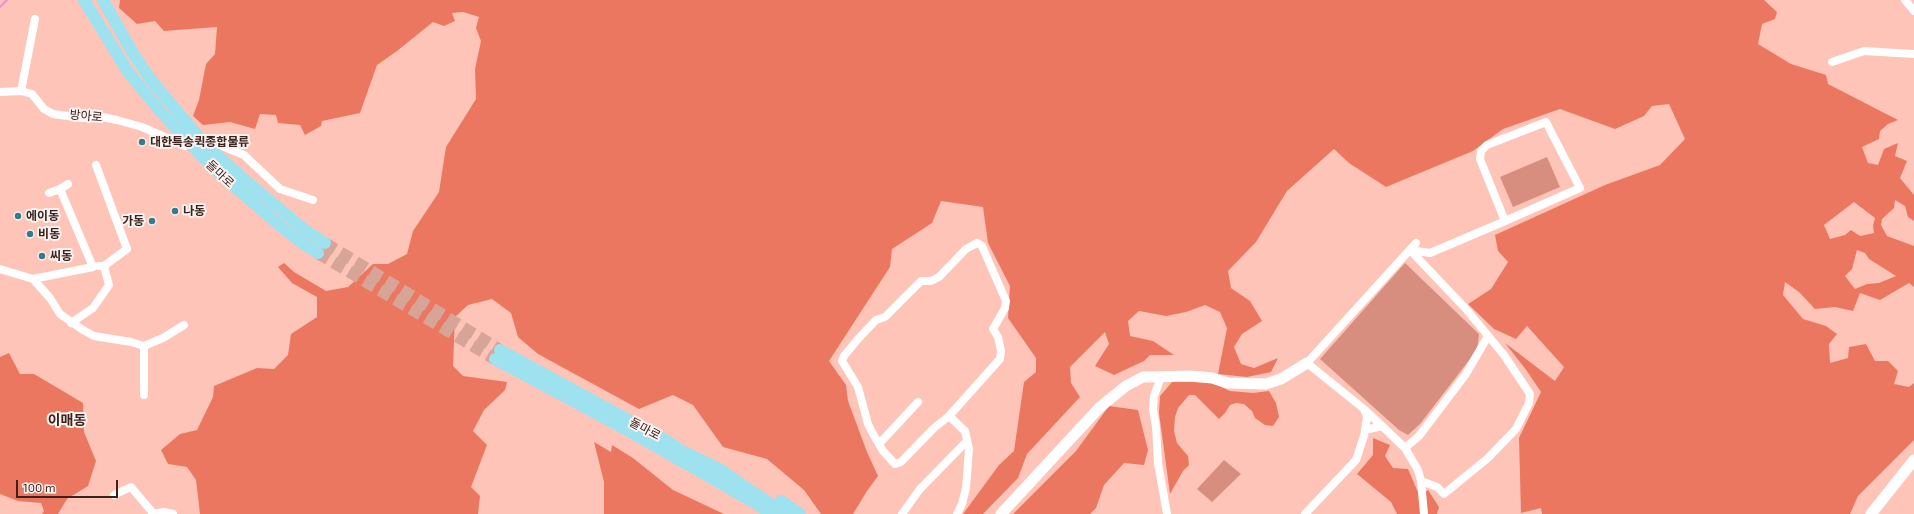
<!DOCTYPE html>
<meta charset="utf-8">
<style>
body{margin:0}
#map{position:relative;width:1914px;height:514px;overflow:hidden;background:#fec4b7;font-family:"Exo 2",sans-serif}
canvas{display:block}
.scale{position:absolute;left:16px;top:480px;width:102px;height:18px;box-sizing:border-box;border:2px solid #3d221c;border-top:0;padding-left:5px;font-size:12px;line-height:14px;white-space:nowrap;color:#3d221c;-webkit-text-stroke:3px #faf3f1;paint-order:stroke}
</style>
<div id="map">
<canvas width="1914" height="514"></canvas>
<div class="scale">100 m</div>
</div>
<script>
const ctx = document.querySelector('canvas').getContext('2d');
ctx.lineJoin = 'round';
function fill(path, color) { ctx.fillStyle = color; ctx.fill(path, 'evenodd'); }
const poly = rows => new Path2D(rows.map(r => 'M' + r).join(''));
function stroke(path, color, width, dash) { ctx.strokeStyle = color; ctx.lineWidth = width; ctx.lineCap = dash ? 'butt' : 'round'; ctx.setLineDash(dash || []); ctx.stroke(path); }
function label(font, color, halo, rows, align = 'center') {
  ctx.font = font + ' "Exo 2","Noto Sans KR",sans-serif'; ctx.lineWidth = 4; ctx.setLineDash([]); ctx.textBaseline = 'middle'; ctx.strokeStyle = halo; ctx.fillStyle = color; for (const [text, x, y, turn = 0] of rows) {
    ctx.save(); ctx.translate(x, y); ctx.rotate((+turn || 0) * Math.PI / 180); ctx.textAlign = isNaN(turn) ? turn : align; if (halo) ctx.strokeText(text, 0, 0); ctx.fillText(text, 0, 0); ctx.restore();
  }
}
fill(poly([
 [1547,157,1560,187,1513,207,1500,177],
 [1405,263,1479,334,1477,350,1420,424,1408,435,1399,430,1320,359],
 [1224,460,1241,474,1212,502,1197,489]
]), '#d78e7f');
fill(poly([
 [120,0,1764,0,1777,12,1775,19,1762,24,1758,44,1791,64,1826,75,1828,84,1898,120,1888,124,1880,131,1879,139,1862,147,1868,163,1878,165,1884,149,1898,143,1895,156,1907,161,1900,178,1914,195,1914,221,1908,217,1905,206,1895,200,1894,208,1882,219,1881,225,1887,236,1914,246,1914,287,1909,283,1880,300,1860,293,1853,311,1835,307,1815,309,1799,292,1785,282,1783,295,1803,319,1826,326,1837,334,1829,344,1830,363,1848,358,1849,347,1866,344,1875,361,1888,361,1898,371,1894,384,1909,387,1914,383,1914,440,1858,496,1850,514,1542,514,1541,508,1521,513,1519,438,1541,392,1527,371,1505,343,1555,381,1564,367,1527,326,1516,339,1494,329,1468,304,1491,289,1508,262,1498,251,1495,235,1605,185,1660,165,1685,139,1669,104,1652,106,1644,116,1615,129,1560,109,1503,129,1473,151,1386,187,1349,163,1334,149,1287,191,1256,242,1228,271,1231,288,1250,301,1262,321,1242,334,1234,347,1241,364,1254,368,1278,358,1271,372,1247,377,1218,374,1227,328,1220,312,1205,305,1186,312,1166,316,1139,311,1128,321,1130,336,1153,341,1174,355,1150,355,1144,361,1114,375,1095,366,1109,344,1105,332,1070,367,1071,383,1080,397,1027,454,1018,478,983,514,963,514,999,465,1014,451,1024,382,1036,372,1036,358,1008,318,1010,286,988,243,983,207,941,201,932,223,892,249,890,267,829,361,846,385,848,401,867,452,878,476,867,491,853,514,821,514,804,490,767,459,723,447,693,405,673,395,639,409,538,354,518,337,511,313,492,299,468,305,455,317,453,366,463,376,507,382,505,390,484,410,473,431,487,445,471,487,480,496,478,514,200,514,196,480,187,467,168,464,161,450,180,434,197,430,213,397,214,386,257,368,274,369,288,355,291,334,317,317,317,297,292,283,278,267,284,263,294,272,326,291,348,287,373,264,388,264,407,254,413,231,439,192,446,147,476,99,475,69,481,41,476,28,479,17,463,12,452,13,455,21,444,26,433,22,397,51,377,65,360,113,322,121,321,126,305,135,300,125,278,123,276,115,260,114,255,129,230,122,203,125,193,116,199,100,206,64,215,54,217,27,164,31,155,21,137,24,119,8],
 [1854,202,1875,218,1873,226,1874,233,1860,236,1851,230,1845,235,1830,239,1824,225],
 [1857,250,1865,253,1869,259,1896,276,1879,283,1867,284,1855,289,1845,276,1852,269],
 [9,353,20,374,34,374,83,403,84,432,96,461,88,486,67,499,58,514,42,514,44,511,41,503,18,501,0,494,0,357],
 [1173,381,1212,383,1230,391,1253,393,1269,391,1276,403,1279,417,1273,426,1265,425,1255,418,1252,411,1244,404,1236,403,1230,405,1225,413,1219,419,1195,395,1189,395,1178,408,1175,417,1174,431,1177,443,1188,456,1189,465,1183,471,1170,494,1159,413,1160,396],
 [1109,406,1138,410,1148,450,1144,465,1124,463,1104,485,1096,508,1090,514,1013,514,1076,451],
 [1373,438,1390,445,1385,456,1393,468,1408,469,1420,497,1428,490,1439,507,1437,514,1397,514,1391,502,1357,474,1373,455],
 [594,442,611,452,612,445,633,458,673,490,724,514,604,514,604,482]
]), '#ec7760');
stroke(poly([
 [0,7,7,0]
]), '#eb8edd', 2);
stroke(poly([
 [325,243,500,350],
 [318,253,495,359]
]), '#d7a498', 12, [12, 6]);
stroke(poly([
 [1905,0,1914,11],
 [1832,62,1864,51,1914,54],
 [21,91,35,19],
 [0,92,21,91,32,94,44,109,53,114,82,118,102,117,117,120,142,127,185,146],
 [222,146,244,155,280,189,313,200],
 [96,165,127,249,104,266],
 [60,189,68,184],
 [977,243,982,246,1006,301,1005,308,993,329,998,337,1001,351,1000,359,949,416,934,428,901,462,895,464,883,451,872,432,868,424,858,387,842,361,844,356,858,339,876,320,885,317,921,281,931,281,939,277,966,249,977,243],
 [1410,250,1430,253,1496,225,1505,221,1580,188,1546,122,1487,145,1481,151,1480,159,1505,221],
 [1410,250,1466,309,1504,355,1530,394,1529,403,1516,429,1488,458,1444,494,1437,487,1421,481],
 [0,269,33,279,50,298,60,314,83,330,94,336,131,342,144,346,144,395],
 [33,279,93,267,60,189,49,193],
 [71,323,93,308,109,285,104,266,99,266],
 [144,346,163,338,184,325],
 [1161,377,1154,396,1153,409,1156,427,1158,463,1167,514],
 [1365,410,1382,426],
 [949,416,965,431,969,449,966,488,962,504,957,514],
 [1365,430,1382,426,1405,448,1418,470,1421,481,1424,514],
 [879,444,918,402],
 [1405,448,1419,436,1466,374,1488,336],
 [114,495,131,487,153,513],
 [152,514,164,512,173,514],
 [902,514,920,489,967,441],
 [1305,514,1356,460,1364,436,1367,417,1364,409,1307,363,1416,243]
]), '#fff', 8);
stroke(poly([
 [1001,514,1100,407,1126,386,1143,377,1191,376,1212,378,1228,383,1266,384,1281,379,1307,363],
 [1871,514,1914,460]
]), '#fff', 11);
stroke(poly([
 [84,0,128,72,161,112,196,150,222,176,284,229,305,245,318,253],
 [103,0,134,55,151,80,203,142,239,175,305,230,325,243],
 [500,350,665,440,684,452,721,470,745,487,786,514],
 [495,359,629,431,757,504,771,514],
 [781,501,800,514]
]), '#9ee2f0', 12);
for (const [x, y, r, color] of [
 [142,142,4,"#367b88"],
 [175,211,4,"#367b88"],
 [18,216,4,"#367b88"],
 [152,221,4,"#367b88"],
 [30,234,4,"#367b88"],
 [42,256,4,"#367b88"]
]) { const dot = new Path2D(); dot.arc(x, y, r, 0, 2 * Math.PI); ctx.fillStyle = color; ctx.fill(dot); stroke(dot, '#faf3f1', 1.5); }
label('12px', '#3d221c', '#faf3f1', [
 ["방아로",86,116,5],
 ["돌마로",220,174,43],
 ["돌마로",645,429,28]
]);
label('bold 12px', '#3d221c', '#faf3f1', [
 ["대한특송퀵종합물류",150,142],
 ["나동",183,211],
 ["에이동",26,216],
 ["가동",144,221,"right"],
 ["비동",38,234],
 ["씨동",50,256]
], 'left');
label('bold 14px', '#3d221c', '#faf3f1', [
 ["이매동",67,420]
]);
</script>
